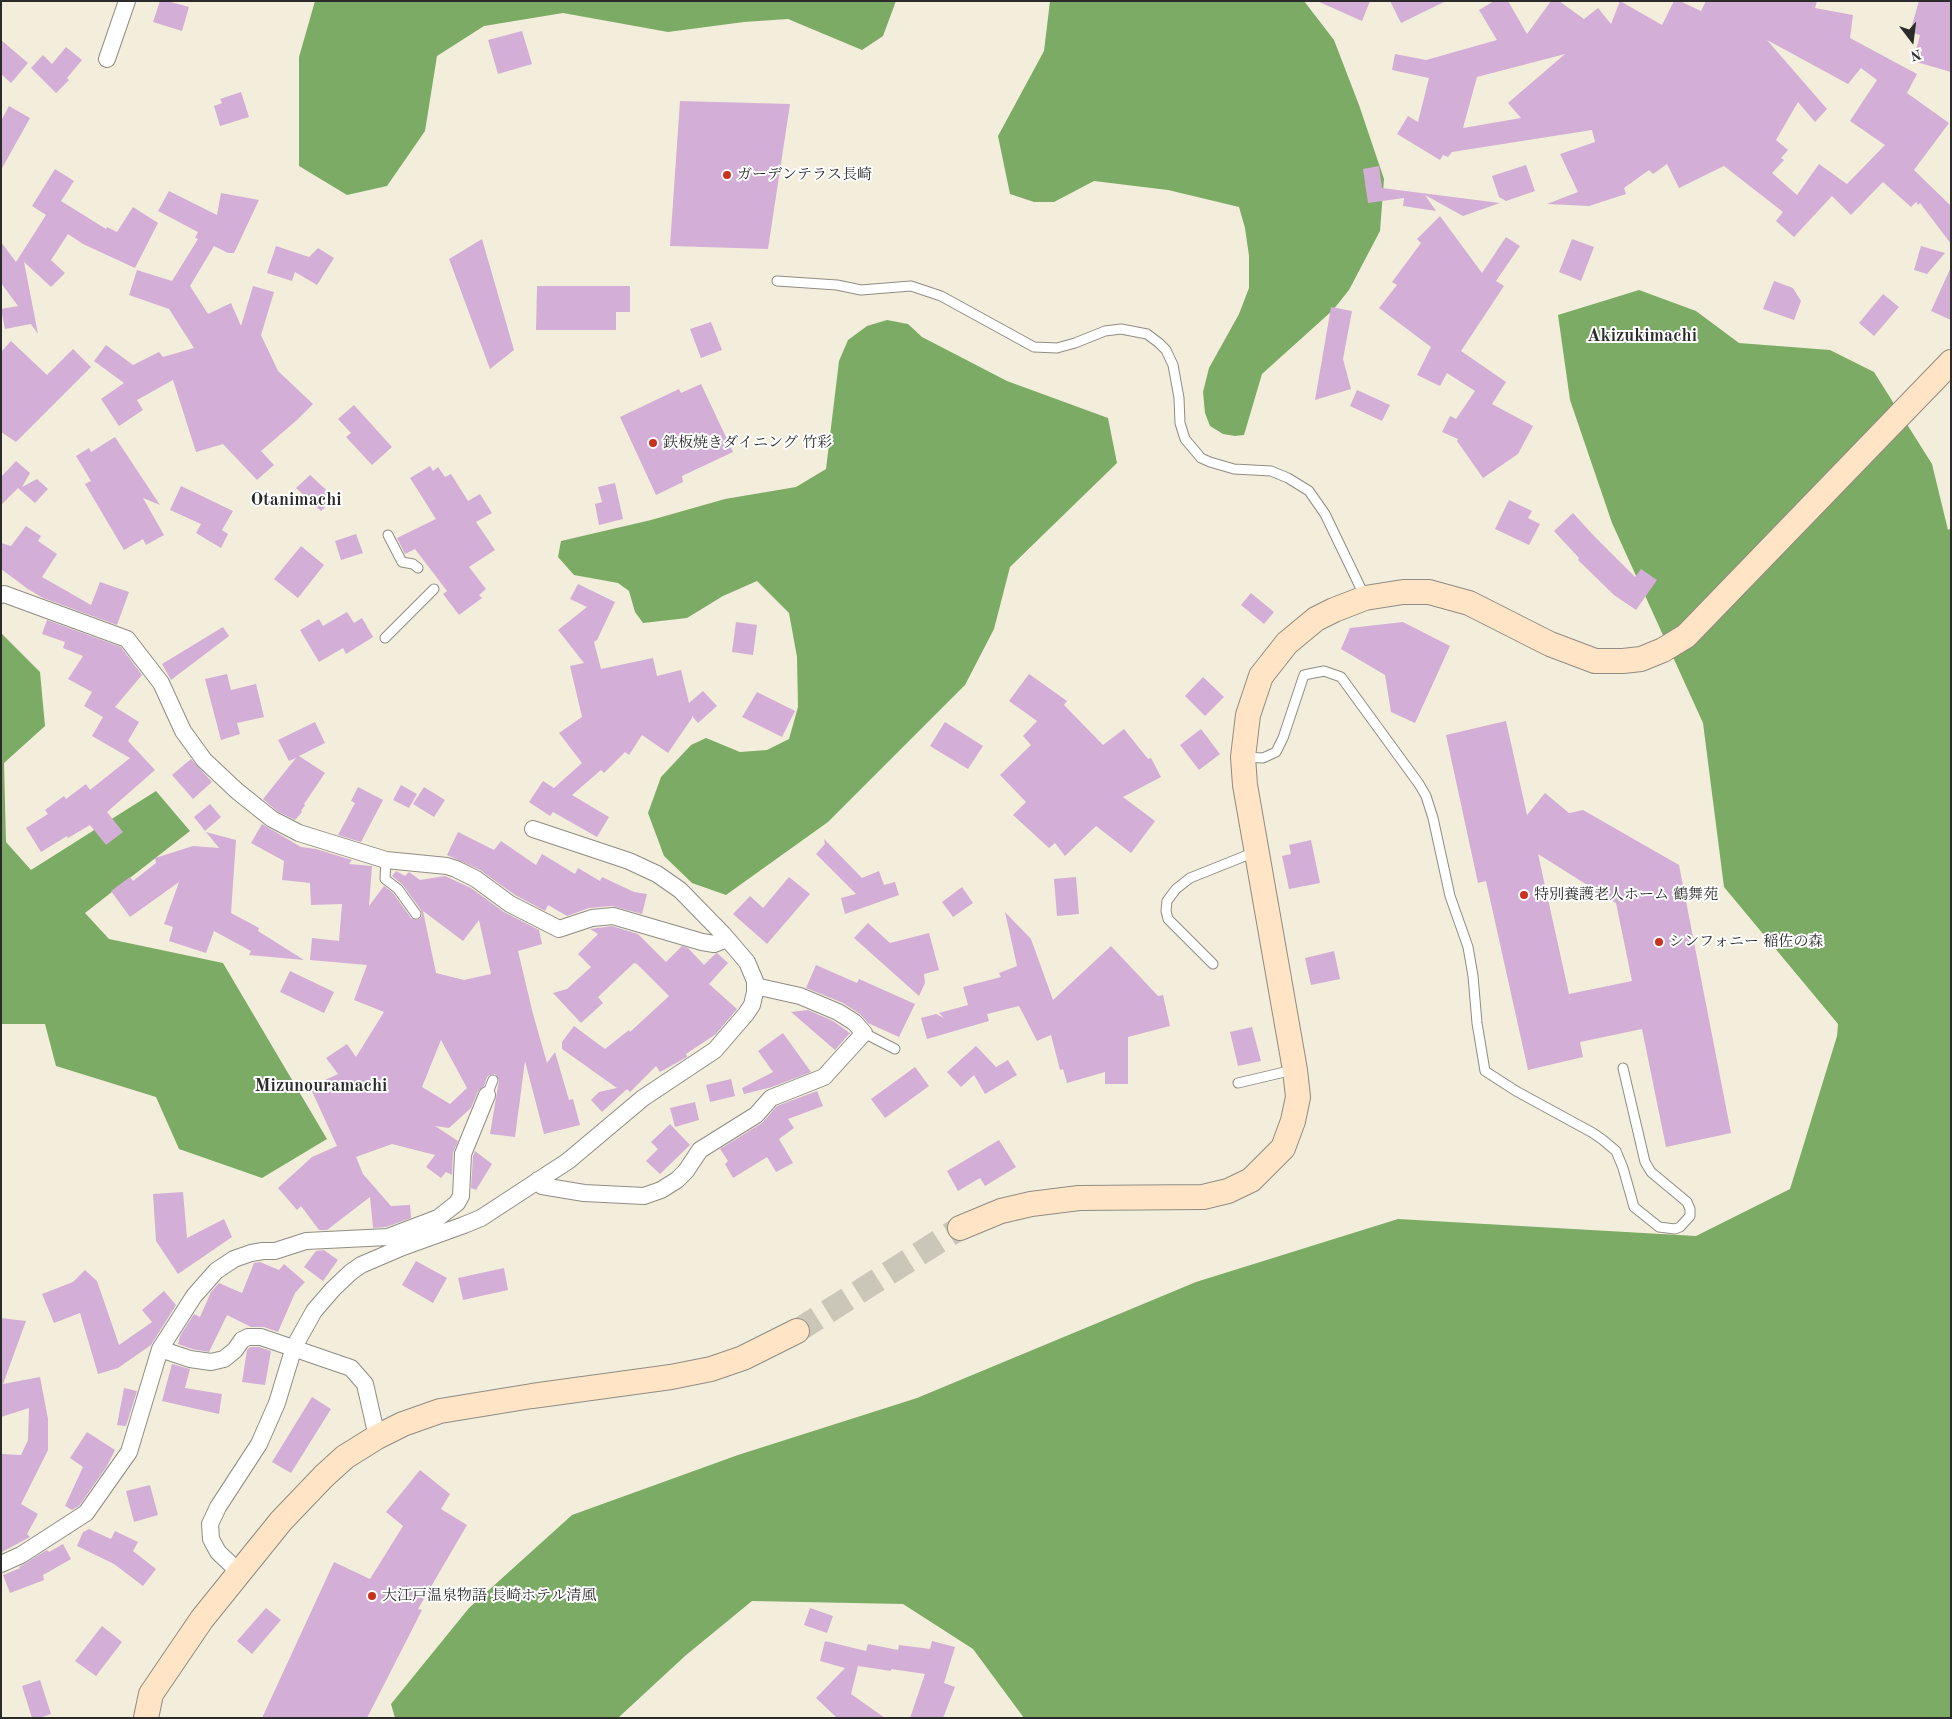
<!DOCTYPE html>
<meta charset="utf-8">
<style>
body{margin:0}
#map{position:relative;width:1952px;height:1719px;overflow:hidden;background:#f3eedb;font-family:"Old Standard TT",serif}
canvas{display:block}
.frame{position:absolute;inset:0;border:2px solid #2b2b2b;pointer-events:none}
.north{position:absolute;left:1887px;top:15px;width:50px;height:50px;-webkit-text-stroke:4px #fff;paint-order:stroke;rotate:165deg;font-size:14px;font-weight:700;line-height:20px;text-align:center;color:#2b2b2b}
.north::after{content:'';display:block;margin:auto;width:18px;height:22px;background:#2b2b2b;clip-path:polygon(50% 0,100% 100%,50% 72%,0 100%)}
</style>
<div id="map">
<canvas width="1952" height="1719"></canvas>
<div class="frame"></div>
<div class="north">N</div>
</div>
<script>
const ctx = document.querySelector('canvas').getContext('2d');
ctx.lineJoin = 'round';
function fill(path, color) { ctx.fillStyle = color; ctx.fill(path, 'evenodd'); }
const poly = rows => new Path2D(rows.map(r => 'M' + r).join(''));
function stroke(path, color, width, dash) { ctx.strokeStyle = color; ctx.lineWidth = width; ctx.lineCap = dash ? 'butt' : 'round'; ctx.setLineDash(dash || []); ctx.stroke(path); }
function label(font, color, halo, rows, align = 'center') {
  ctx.font = font + ' "Old Standard TT","Noto Serif JP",serif'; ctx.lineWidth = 4; ctx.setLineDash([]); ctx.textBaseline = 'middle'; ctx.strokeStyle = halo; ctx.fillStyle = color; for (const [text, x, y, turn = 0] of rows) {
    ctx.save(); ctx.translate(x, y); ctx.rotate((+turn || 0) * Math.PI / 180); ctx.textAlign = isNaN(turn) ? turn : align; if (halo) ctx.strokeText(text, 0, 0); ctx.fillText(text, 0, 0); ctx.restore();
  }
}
fill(poly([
 [315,1,896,1,883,36,862,50,788,19,744,22,668,32,563,13,484,26,437,56,425,131,387,186,347,195,299,166,299,57],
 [1050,1,1304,1,1334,40,1359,105,1384,179,1380,231,1349,290,1333,310,1262,374,1244,435,1235,436,1223,434,1210,426,1205,413,1203,392,1209,368,1239,314,1249,288,1249,256,1245,228,1239,207,1168,190,1094,181,1054,202,1034,202,1010,194,998,136,1044,51],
 [1639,290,1696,311,1739,343,1830,350,1874,372,1932,464,1948,530,1951,528,1951,1718,1024,1718,973,1649,903,1604,752,1601,685,1656,618,1718,395,1718,391,1704,469,1608,572,1515,738,1455,917,1398,1196,1282,1398,1219,1696,1236,1790,1189,1837,1036,1838,1024,1724,887,1703,723,1612,523,1570,400,1558,315],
 [887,320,908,324,922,337,1007,381,1108,418,1117,463,1010,567,994,629,965,685,828,822,726,895,692,883,664,856,648,813,661,777,691,745,706,738,740,752,767,750,789,739,798,707,797,657,789,613,757,581,723,596,687,618,643,623,635,612,629,591,618,583,574,575,558,557,561,541,651,520,725,499,796,487,826,469,839,361,848,340,867,326],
 [1,633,40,672,45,726,4,763,6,842,31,870,156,791,190,831,85,913,109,939,223,963,327,1139,262,1178,179,1149,156,1097,56,1066,45,1024,1,1024]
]), '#7cab65');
fill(poly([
 [160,1,167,1,189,7,182,31,153,22],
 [1317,1,1370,1,1362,21],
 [1390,1,1446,1,1401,23],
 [1494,1,1508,1,1527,34,1551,1,1559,1,1584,19,1598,8,1611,24,1620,1,1662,25,1674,1,1680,1,1701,11,1706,1,1817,1,1815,8,1853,15,1850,38,1917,74,1907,93,1949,123,1914,170,1951,206,1951,244,1920,203,1918,205,1916,202,1911,207,1883,182,1851,215,1832,196,1794,237,1776,221,1783,212,1724,166,1679,188,1667,164,1653,174,1649,170,1624,188,1626,194,1589,206,1547,204,1578,192,1560,154,1595,142,1592,130,1452,152,1448,157,1443,155,1440,160,1397,134,1408,116,1418,122,1429,78,1392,70,1395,54,1426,60,1497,40,1479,10],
 [1767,40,1848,84,1861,68,1877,80,1850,121,1885,145,1847,184,1819,164,1797,195,1772,173,1784,160,1781,158,1788,150,1776,140,1798,102,1815,122,1827,109],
 [1565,54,1508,103,1521,118,1463,128,1477,77],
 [1919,1,1951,1,1951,72,1913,61,1920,35,1910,32],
 [522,31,532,64,498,74,488,40],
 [1,40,28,63,11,83,1,74],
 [66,47,82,60,67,78,69,80,56,93,31,68,43,55,52,64],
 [241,92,249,117,220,126,214,106,222,103,220,99],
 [680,101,790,104,768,249,670,246],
 [9,106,30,118,1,170,1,121],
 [1526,165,1535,191,1506,201,1499,197,1492,176],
 [1379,166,1382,188,1500,203,1463,216,1425,195,1436,211,1403,206,1404,198,1368,203,1363,169],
 [55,169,74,181,61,201,106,229,107,227,117,232,133,207,158,223,135,268,83,244,68,234,51,260,65,273,51,287,24,262,38,334,31,324,5,329,1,309,18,306,1,283,1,242,16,262,46,215,32,206],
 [169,191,217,215,221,193,259,200,234,253,228,253,214,246,190,286,208,314,231,303,241,326,253,286,274,292,261,335,278,371,313,404,297,420,261,451,274,465,257,480,223,444,196,452,173,380,137,400,143,410,119,426,101,399,124,383,94,361,106,345,133,365,159,352,163,357,194,348,169,309,129,295,137,270,172,281,198,239,195,238,198,232,158,211],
 [1440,216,1482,273,1506,237,1520,246,1496,281,1504,286,1461,351,1506,382,1492,404,1533,426,1518,454,1483,478,1457,441,1458,439,1442,432,1450,416,1456,419,1475,391,1447,373,1440,386,1417,375,1431,347,1379,308,1397,285,1392,282,1421,243,1417,239],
 [482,239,514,350,490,369,449,259],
 [1572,239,1594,247,1581,281,1559,272],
 [276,246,309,257,318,248,334,258,317,285,295,272,292,281,267,273],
 [1921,246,1945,253,1927,274,1914,270],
 [1951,267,1951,320,1931,311],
 [1774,281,1793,288,1801,301,1794,320,1763,309],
 [537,286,630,286,630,312,616,312,616,330,536,330],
 [1883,294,1899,307,1874,336,1859,323],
 [1331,307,1352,311,1343,359,1351,389,1315,400],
 [711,322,722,350,701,358,690,329],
 [11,341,47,375,73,349,91,367,16,442,1,432,1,352],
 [701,384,733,452,682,476,683,482,656,495,620,417,679,389,681,393],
 [1357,390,1390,405,1382,421,1350,406],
 [354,405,392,447,372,465,346,437,351,433,338,419],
 [115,437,160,505,143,498,164,535,146,545,143,539,124,550,85,484,91,481,76,456,89,448,91,452],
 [16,461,30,473,22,487,37,479,48,489,35,503,18,488,1,505,1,477],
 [430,466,433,471,438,467,445,477,451,474,468,501,480,494,492,513,476,522,495,550,469,567,486,589,479,595,482,598,459,615,443,594,447,591,415,549,405,554,397,538,436,519,410,478],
 [310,475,335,498,321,511,296,488],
 [615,483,623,519,599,525,595,504,602,502,598,487],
 [181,486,233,511,222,530,228,534,221,548,196,533,201,524,170,510],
 [1509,500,1532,511,1528,518,1540,524,1529,545,1495,529],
 [1573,513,1594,536,1635,577,1641,569,1657,580,1636,610,1614,595,1578,560,1579,558,1554,531],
 [26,526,41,536,38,541,57,554,42,577,91,605,100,582,129,592,117,625,43,598,28,589,1,569,1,543,11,546],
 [356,534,363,553,341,560,335,541],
 [301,546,324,565,298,598,274,579],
 [578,584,615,602,597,640,594,642,601,669,653,658,657,676,681,670,689,703,703,691,717,706,698,723,692,716,692,718,668,753,642,735,629,755,625,752,604,773,601,770,572,795,609,817,597,837,553,812,550,816,529,802,543,781,554,788,582,763,559,733,582,717,570,666,584,663,558,630,587,607,570,599],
 [1251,593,1274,612,1264,624,1241,605],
 [347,612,354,623,362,618,373,637,346,654,343,648,319,662,300,630,319,619,323,626],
 [47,620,121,647,142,675,115,707,139,722,128,741,155,770,107,812,123,832,106,845,90,825,68,838,67,836,41,852,26,828,48,814,45,810,64,796,66,799,86,784,90,790,130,758,92,736,103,717,84,706,92,692,68,679,83,656,63,648,65,642,42,634],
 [736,622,757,625,753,655,732,652],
 [1403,622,1450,646,1415,723,1391,712,1385,675,1341,649,1350,628],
 [223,627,229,636,171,680,162,664],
 [227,674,231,690,256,684,264,717,237,723,240,734,221,740,205,679],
 [1029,674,1067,701,1064,705,1103,745,1124,729,1148,759,1151,758,1161,777,1123,797,1155,821,1131,853,1096,826,1065,856,1055,843,1049,848,1013,815,1026,802,1000,775,1031,745,1023,736,1037,721,1009,701],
 [1203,677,1224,697,1205,716,1185,696],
 [757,692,795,711,782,737,742,717],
 [1506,721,1527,815,1545,793,1569,813,1583,810,1679,865,1731,1133,1666,1147,1642,1029,1580,1042,1583,1057,1528,1070,1486,881,1478,883,1446,735],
 [1538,854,1616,903,1632,981,1569,994],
 [315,722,325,743,299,756,325,773,304,804,305,805,301,811,302,812,295,820,277,811,263,799,296,758,289,761,278,740],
 [945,722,983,746,968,769,930,746],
 [1201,729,1220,754,1199,770,1180,745],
 [191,759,212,782,193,799,172,775],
 [401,785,417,794,409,808,393,800],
 [358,787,383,800,361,842,338,835,355,803,351,801],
 [424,787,445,800,434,817,413,804],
 [210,804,221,817,205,831,194,817],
 [262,824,301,847,316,849,352,860,349,864,372,866,369,906,384,886,393,893,411,918,416,920,419,919,422,916,421,910,403,885,392,876,396,871,405,876,409,872,420,880,445,876,471,888,504,912,539,930,542,944,518,951,533,1014,547,1063,555,1052,569,1100,573,1099,580,1125,544,1134,525,1061,515,1137,490,1134,499,1080,495,1074,490,1075,487,1077,484,1086,478,1091,471,1108,449,1128,435,1126,458,1141,453,1153,452,1175,446,1172,441,1178,426,1167,435,1155,392,1144,356,1157,363,1174,391,1206,410,1205,411,1218,386,1227,373,1228,370,1197,327,1230,319,1230,301,1206,297,1210,278,1188,312,1157,337,1146,310,1087,338,1074,326,1058,347,1044,356,1057,384,1012,354,1000,367,965,310,960,312,938,339,941,342,904,311,905,310,883,282,880,284,861,251,843],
 [423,911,463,941,479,920,491,974,464,980,436,973],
 [441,1040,467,1088,450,1104,422,1087],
 [206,832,236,840,231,913,259,928,258,931,304,960,249,955,251,951,214,931,206,953,169,941,173,927,164,924,179,882,130,917,111,891,130,877,133,881,156,863,155,858,193,846,219,848],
 [458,832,494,850,501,841,536,865,542,854,575,874,578,868,600,881,602,877,634,892,647,894,642,914,612,906,589,908,567,916,548,905,545,911,515,895,480,870,447,855],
 [824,839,862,878,879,871,884,885,895,882,899,895,845,914,841,898,856,894,816,854,825,844],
 [1311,840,1320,883,1289,889,1282,856,1291,854,1289,845],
 [789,877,810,894,767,944,733,914,750,896,763,908],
 [1076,877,1079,914,1057,916,1054,879],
 [962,887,973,903,953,917,942,902],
 [1005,912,1031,939,1053,1000,1111,946,1158,996,1163,995,1170,1026,1128,1037,1128,1084,1105,1084,1105,1072,1067,1083,1063,1069,1060,1070,1051,1035,1037,1041,1019,1006,987,1014,989,1021,927,1039,921,1018,936,1014,944,1018,939,1013,968,1005,963,987,1001,977,999,973,1017,966],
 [868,923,890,943,929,933,939,970,924,974,925,983,919,996,854,938],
 [612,926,638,934,666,962,682,946,688,948,704,965,715,954,717,953,728,963,709,984,737,1009,716,1034,686,1054,687,1057,660,1072,656,1066,630,1092,627,1089,602,1112,591,1100,599,1092,617,1088,562,1049,562,1042,574,1026,605,1049,629,1030,630,1032,669,996,637,964,634,963,598,997,603,1003,581,1023,553,993,567,989,591,967,578,954,598,934,590,929],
 [1334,951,1340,979,1311,985,1305,958],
 [816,965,857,983,859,979,915,1004,899,1037,868,1023,860,1014,843,1003,806,988],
 [290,971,334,992,324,1013,280,992],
 [808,1010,833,1021,850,1033,835,1050,791,1012],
 [1252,1027,1261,1061,1238,1066,1230,1032],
 [783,1033,811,1072,772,1087,744,1094,742,1088,773,1072,758,1051],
 [976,1046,996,1067,1008,1060,1017,1075,985,1094,974,1075,961,1087,947,1072],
 [915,1067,929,1086,885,1118,871,1099],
 [731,1079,735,1096,710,1102,706,1085],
 [817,1091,823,1106,788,1119,794,1128,779,1139,793,1163,776,1172,767,1157,733,1178,725,1164,728,1161,720,1149,762,1123,777,1106],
 [695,1102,699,1120,675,1127,670,1108],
 [670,1124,690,1145,660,1174,646,1161,658,1149,651,1142],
 [999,1140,1016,1167,985,1186,980,1178,958,1191,947,1171],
 [475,1151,492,1164,476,1190,471,1188,473,1156],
 [183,1192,187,1238,224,1219,232,1237,178,1274,156,1241,153,1194],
 [324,1250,338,1260,323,1281,304,1267,316,1251],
 [416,1261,447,1278,433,1303,402,1285],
 [260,1262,279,1270,284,1264,305,1282,295,1293,278,1332,264,1327,251,1327,227,1315,209,1352,192,1349,178,1344,180,1336,194,1314,200,1317,211,1292,219,1283,242,1293,254,1263],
 [504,1268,508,1290,463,1300,458,1278],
 [85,1270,97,1281,119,1345,152,1322,142,1310,164,1291,176,1305,151,1345,118,1368,98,1374,80,1313,54,1323,42,1294,73,1282],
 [1,1318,26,1321,3,1384,40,1377,48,1419,48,1450,21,1504,38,1514,27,1534,30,1537,2,1552,1,1454,21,1455,28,1440,29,1408,1,1417,1,1384,3,1384,1,1383],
 [250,1347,259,1347,271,1351,265,1385,242,1382,247,1350],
 [172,1364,190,1369,185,1388,222,1394,219,1414,162,1401],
 [124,1388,137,1391,126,1426,117,1425],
 [312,1397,331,1409,291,1473,272,1462],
 [87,1432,115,1450,107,1466,79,1506,72,1510,65,1506,83,1467,70,1458],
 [420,1470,450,1494,441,1509,467,1525,418,1609,422,1610,367,1718,262,1718,334,1562,370,1579,403,1526,386,1512],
 [150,1485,158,1515,134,1522,126,1491],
 [89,1529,111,1539,115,1531,138,1542,133,1551,156,1569,143,1586,114,1564,77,1546,83,1532],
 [63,1544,71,1559,43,1575,44,1580,10,1593,3,1575,20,1568,19,1567,47,1550,49,1552],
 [266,1608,281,1620,252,1654,237,1641],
 [810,1608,833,1616,827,1633,804,1625],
 [102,1626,122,1642,96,1676,75,1661],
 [825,1641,866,1651,868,1644,898,1650,899,1645,930,1649,932,1641,955,1647,944,1683,955,1687,943,1718,910,1718,925,1674,891,1669,891,1671,858,1666,851,1694,885,1718,837,1718,816,1698,845,1668,820,1661],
 [40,1680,51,1714,39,1718,32,1718,22,1686]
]), '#d3aed6');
stroke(poly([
 [797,1331,960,1228]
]), '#cbc7b8', 24, [24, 12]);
const lane = poly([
 [777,281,837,285,861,290,911,286,941,296,1034,347,1057,348,1075,343,1105,331,1121,329,1147,334,1159,343,1166,350,1173,365,1179,398,1180,423,1185,439,1201,458,1210,462,1234,469,1271,471,1288,478,1309,491,1325,514,1365,597],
 [388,535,402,562,413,564,418,568],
 [385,638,434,589],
 [1243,757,1263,758,1276,752,1283,738,1304,675,1324,671,1341,677,1419,784,1426,796,1433,818,1450,896,1468,947,1473,976,1477,1023,1485,1071,1516,1091,1593,1133,1603,1140,1616,1151,1623,1168,1634,1207,1659,1227,1675,1229,1680,1227,1690,1216,1690,1209,1687,1202,1651,1172,1645,1162,1623,1068],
 [386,860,385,879,398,889,416,914],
 [1213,964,1168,919,1166,911,1167,901,1176,889,1190,878,1255,852],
 [864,1033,895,1049],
 [1238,1083,1293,1070],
 [487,1095,493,1080]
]);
const street = poly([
 [107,59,127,1],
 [1,595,4,594,127,639,161,683,183,731,204,760,237,791,272,819,299,833,386,860,447,866,456,869,476,879,510,904,559,929,592,918,613,916,702,942,714,944,727,939],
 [538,1180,542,1186,584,1193,644,1196,661,1190,677,1180,686,1171,700,1150,756,1115,771,1098,824,1077,864,1033,854,1022,838,1012,800,996,755,986],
 [160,1349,190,1359,211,1362,224,1359,235,1350,242,1340,248,1337,261,1337,351,1368,365,1384,377,1437],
 [1,1564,21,1555,86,1513,129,1452,160,1349,194,1296,216,1271,234,1259,251,1253,263,1251,275,1251,306,1241,388,1237,438,1218,457,1203,461,1196,463,1154,487,1095],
 [240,1573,218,1552,211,1539,210,1524,218,1507,259,1444,277,1403,294,1347,314,1311,333,1289,351,1272,361,1265,403,1247,464,1225,481,1218,568,1161,643,1098,715,1050,746,1014,752,1005,755,992,755,981,747,962,723,934,680,890,657,874,629,861,533,829]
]);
const secondary = poly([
 [960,1228,1001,1211,1031,1204,1079,1198,1203,1197,1228,1191,1251,1180,1283,1148,1293,1121,1298,1097,1295,1070,1245,785,1243,757,1248,715,1261,676,1287,643,1316,619,1334,610,1365,598,1403,592,1429,592,1469,603,1550,644,1595,661,1623,661,1641,659,1663,650,1686,636,1951,362],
 [146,1718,151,1694,202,1619,281,1521,324,1476,345,1457,377,1437,403,1424,440,1411,532,1396,671,1377,711,1369,743,1358,797,1331]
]);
stroke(lane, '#8f8c83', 11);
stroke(street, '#8f8c83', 18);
stroke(secondary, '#8f8c83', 26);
stroke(lane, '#fff', 9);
stroke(street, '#fff', 16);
stroke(secondary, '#ffe4c6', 24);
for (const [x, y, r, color] of [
 [727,175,5,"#c8321e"],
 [653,443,5,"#c8321e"],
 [1524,895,5,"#c8321e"],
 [1659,942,5,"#c8321e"],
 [372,1596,5,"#c8321e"]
]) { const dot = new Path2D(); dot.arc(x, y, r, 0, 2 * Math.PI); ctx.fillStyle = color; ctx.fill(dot); stroke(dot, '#fff', 2); }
label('15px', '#2b2b2b', '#fff', [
 ["ガーデンテラス長崎",737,175],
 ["鉄板焼きダイニング 竹彩",663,443],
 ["特別養護老人ホーム 鶴舞苑",1534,895],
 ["シンフォニー 稲佐の森",1669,942],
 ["大江戸温泉物語 長崎ホテル清風",382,1596]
], 'left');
label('bold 18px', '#2b2b2b', '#fff', [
 ["Akizukimachi",1642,336],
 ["Otanimachi",296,500],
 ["Mizunouramachi",321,1086]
]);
</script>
